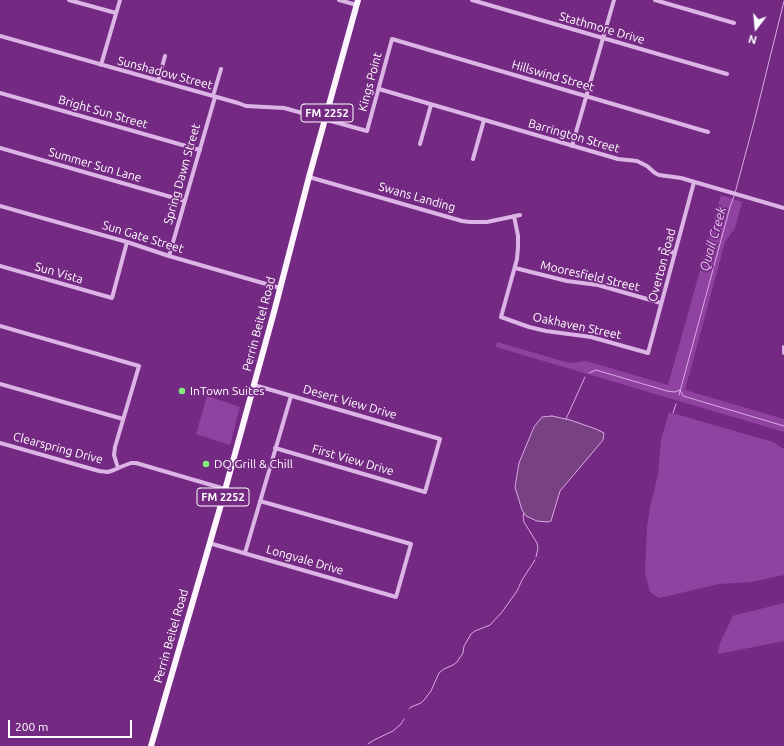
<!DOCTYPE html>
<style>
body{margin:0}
#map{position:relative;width:784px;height:746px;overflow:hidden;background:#742a83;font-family:Ubuntu,sans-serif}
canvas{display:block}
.north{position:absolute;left:736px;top:8px;width:40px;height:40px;-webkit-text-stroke:3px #742a83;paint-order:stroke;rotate:196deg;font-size:11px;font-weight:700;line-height:16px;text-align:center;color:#fff}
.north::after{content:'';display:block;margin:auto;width:14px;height:18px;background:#fff;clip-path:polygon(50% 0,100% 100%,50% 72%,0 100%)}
.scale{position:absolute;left:8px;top:720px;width:124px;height:18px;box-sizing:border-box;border:2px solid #fff;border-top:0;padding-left:5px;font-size:12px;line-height:14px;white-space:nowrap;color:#fff;-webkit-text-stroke:3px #742a83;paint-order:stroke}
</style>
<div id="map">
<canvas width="784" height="746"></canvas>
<div class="north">N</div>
<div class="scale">200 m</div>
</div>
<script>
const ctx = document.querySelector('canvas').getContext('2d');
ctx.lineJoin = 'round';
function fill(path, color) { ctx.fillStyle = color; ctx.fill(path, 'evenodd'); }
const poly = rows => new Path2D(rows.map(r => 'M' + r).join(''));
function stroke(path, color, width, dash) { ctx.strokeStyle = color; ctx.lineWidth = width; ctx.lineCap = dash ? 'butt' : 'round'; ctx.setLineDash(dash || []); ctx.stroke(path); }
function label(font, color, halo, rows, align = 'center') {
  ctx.font = font + ' Ubuntu,sans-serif'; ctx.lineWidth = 3.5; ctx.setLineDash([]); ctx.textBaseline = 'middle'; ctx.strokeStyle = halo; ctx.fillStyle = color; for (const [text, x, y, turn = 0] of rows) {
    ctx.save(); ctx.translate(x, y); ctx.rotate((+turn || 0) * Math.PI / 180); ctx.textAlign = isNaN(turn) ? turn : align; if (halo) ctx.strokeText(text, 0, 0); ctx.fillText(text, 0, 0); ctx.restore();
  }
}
fill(poly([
 [721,195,742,202,735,228,725,242,685,390,784,419,784,432,496,347,497,342,569,363,586,361,668,385],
 [207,396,240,407,230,445,196,434],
 [669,412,773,442,784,449,784,575,751,582,719,584,659,598,650,592,645,572,647,527,650,507,658,475,661,440],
 [784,603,784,641,718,654,720,643,732,618,732,616]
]), '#9042a1');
const water = poly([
 [552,416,570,420,596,429,604,433,603,440,560,491,551,521,548,522,537,521,526,516,522,510,515,487,519,463,534,427,542,417,552,416]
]);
fill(water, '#784282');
stroke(water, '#daa9e6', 1);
stroke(poly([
 [735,193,754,122,784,1],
 [589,373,596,370,667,391,675,392,680,390],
 [680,390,683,396,784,426],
 [679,395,730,207,734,196],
 [673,413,676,404],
 [566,419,585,377],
 [524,513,523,516,524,522,537,543,538,548,536,557],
 [409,709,411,707,421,703,425,699,431,691,439,673,444,669,453,665,457,662,463,653,464,646,471,634,475,631,490,625,502,612,517,591,522,580,535,560],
 [368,744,374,740,393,731,401,724,404,719]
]), '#daa9e6', 1);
stroke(poly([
 [69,0,116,13],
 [339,0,357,5],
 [472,0,727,74],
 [655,0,734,23],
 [0,36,238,103,246,106,284,108,367,131,392,39,708,132],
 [101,65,120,0],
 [158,81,165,56],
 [379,89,618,159,637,161,647,166,655,173,659,175,681,178,784,208],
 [0,93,200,150],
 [213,96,221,69],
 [420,144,431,105],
 [572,146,614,0],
 [0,148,185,201],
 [473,159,484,120],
 [309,177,462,221,470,222,487,222,520,215],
 [0,206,127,242,169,256,280,288],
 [514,216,518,236,518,247,517,259,501,317,529,327,546,331,591,337,648,353,694,182],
 [660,249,675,253],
 [169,256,215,97],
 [0,266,112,298,127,242],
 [515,268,567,281,598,285,661,303],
 [0,326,139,366,115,447,114,455,118,468],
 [784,347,784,353],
 [0,384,123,419],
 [254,385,440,439,425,492,275,448],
 [0,443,99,471,108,472,114,470,123,466,131,463,136,463,225,489],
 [209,543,396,597,411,544,260,501],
 [245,553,291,396]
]), '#ddb4e6', 4);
stroke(poly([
 [151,746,222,501,274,312,309,177,358,0]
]), '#fdf5fe', 6);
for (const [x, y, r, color] of [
 [182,391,4,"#7eed7c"],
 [206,464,4,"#7eed7c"]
]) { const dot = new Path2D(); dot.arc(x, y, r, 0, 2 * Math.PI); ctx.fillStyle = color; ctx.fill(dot); stroke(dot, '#742a83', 1.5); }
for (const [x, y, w] of [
 [327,113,52],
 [223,497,52]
]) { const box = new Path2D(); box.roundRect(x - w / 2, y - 9, w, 18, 3); ctx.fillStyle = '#742a83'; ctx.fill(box); stroke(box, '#fff', 1); }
label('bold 11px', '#fff', null, [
 ["FM 2252",327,113],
 ["FM 2252",223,497]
]);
label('12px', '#fff', '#742a83', [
 ["Stathmore Drive",602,28,16],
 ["Sunshadow Street",165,73,15],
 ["Hillswind Street",553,76,16],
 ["Kings Point",370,82,-75],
 ["Bright Sun Street",103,112,16],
 ["Barrington Street",574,136,16],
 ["Summer Sun Lane",95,165,16],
 ["Spring Dawn Street",182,174,-74],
 ["Swans Landing",417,197,16],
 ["Sun Gate Street",143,237,17],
 ["Overton Road",662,265,-75],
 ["Sun Vista",59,273,16],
 ["Mooresfield Street",590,276,13],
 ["Perrin Beitel Road",259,324,-75],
 ["Oakhaven Street",577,326,12],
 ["Desert View Drive",350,402,16],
 ["Clearspring Drive",58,448,15],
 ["First View Drive",353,460,16],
 ["Longvale Drive",305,560,16],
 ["Perrin Beitel Road",171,636,-74]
]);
label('12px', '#fff', '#742a83', [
 ["InTown Suites",190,391],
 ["DQ Grill & Chill",214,464]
], 'left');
label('italic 13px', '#e5c0ee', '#742a83', [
 ["Quail Creek",713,239,-74]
]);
</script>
